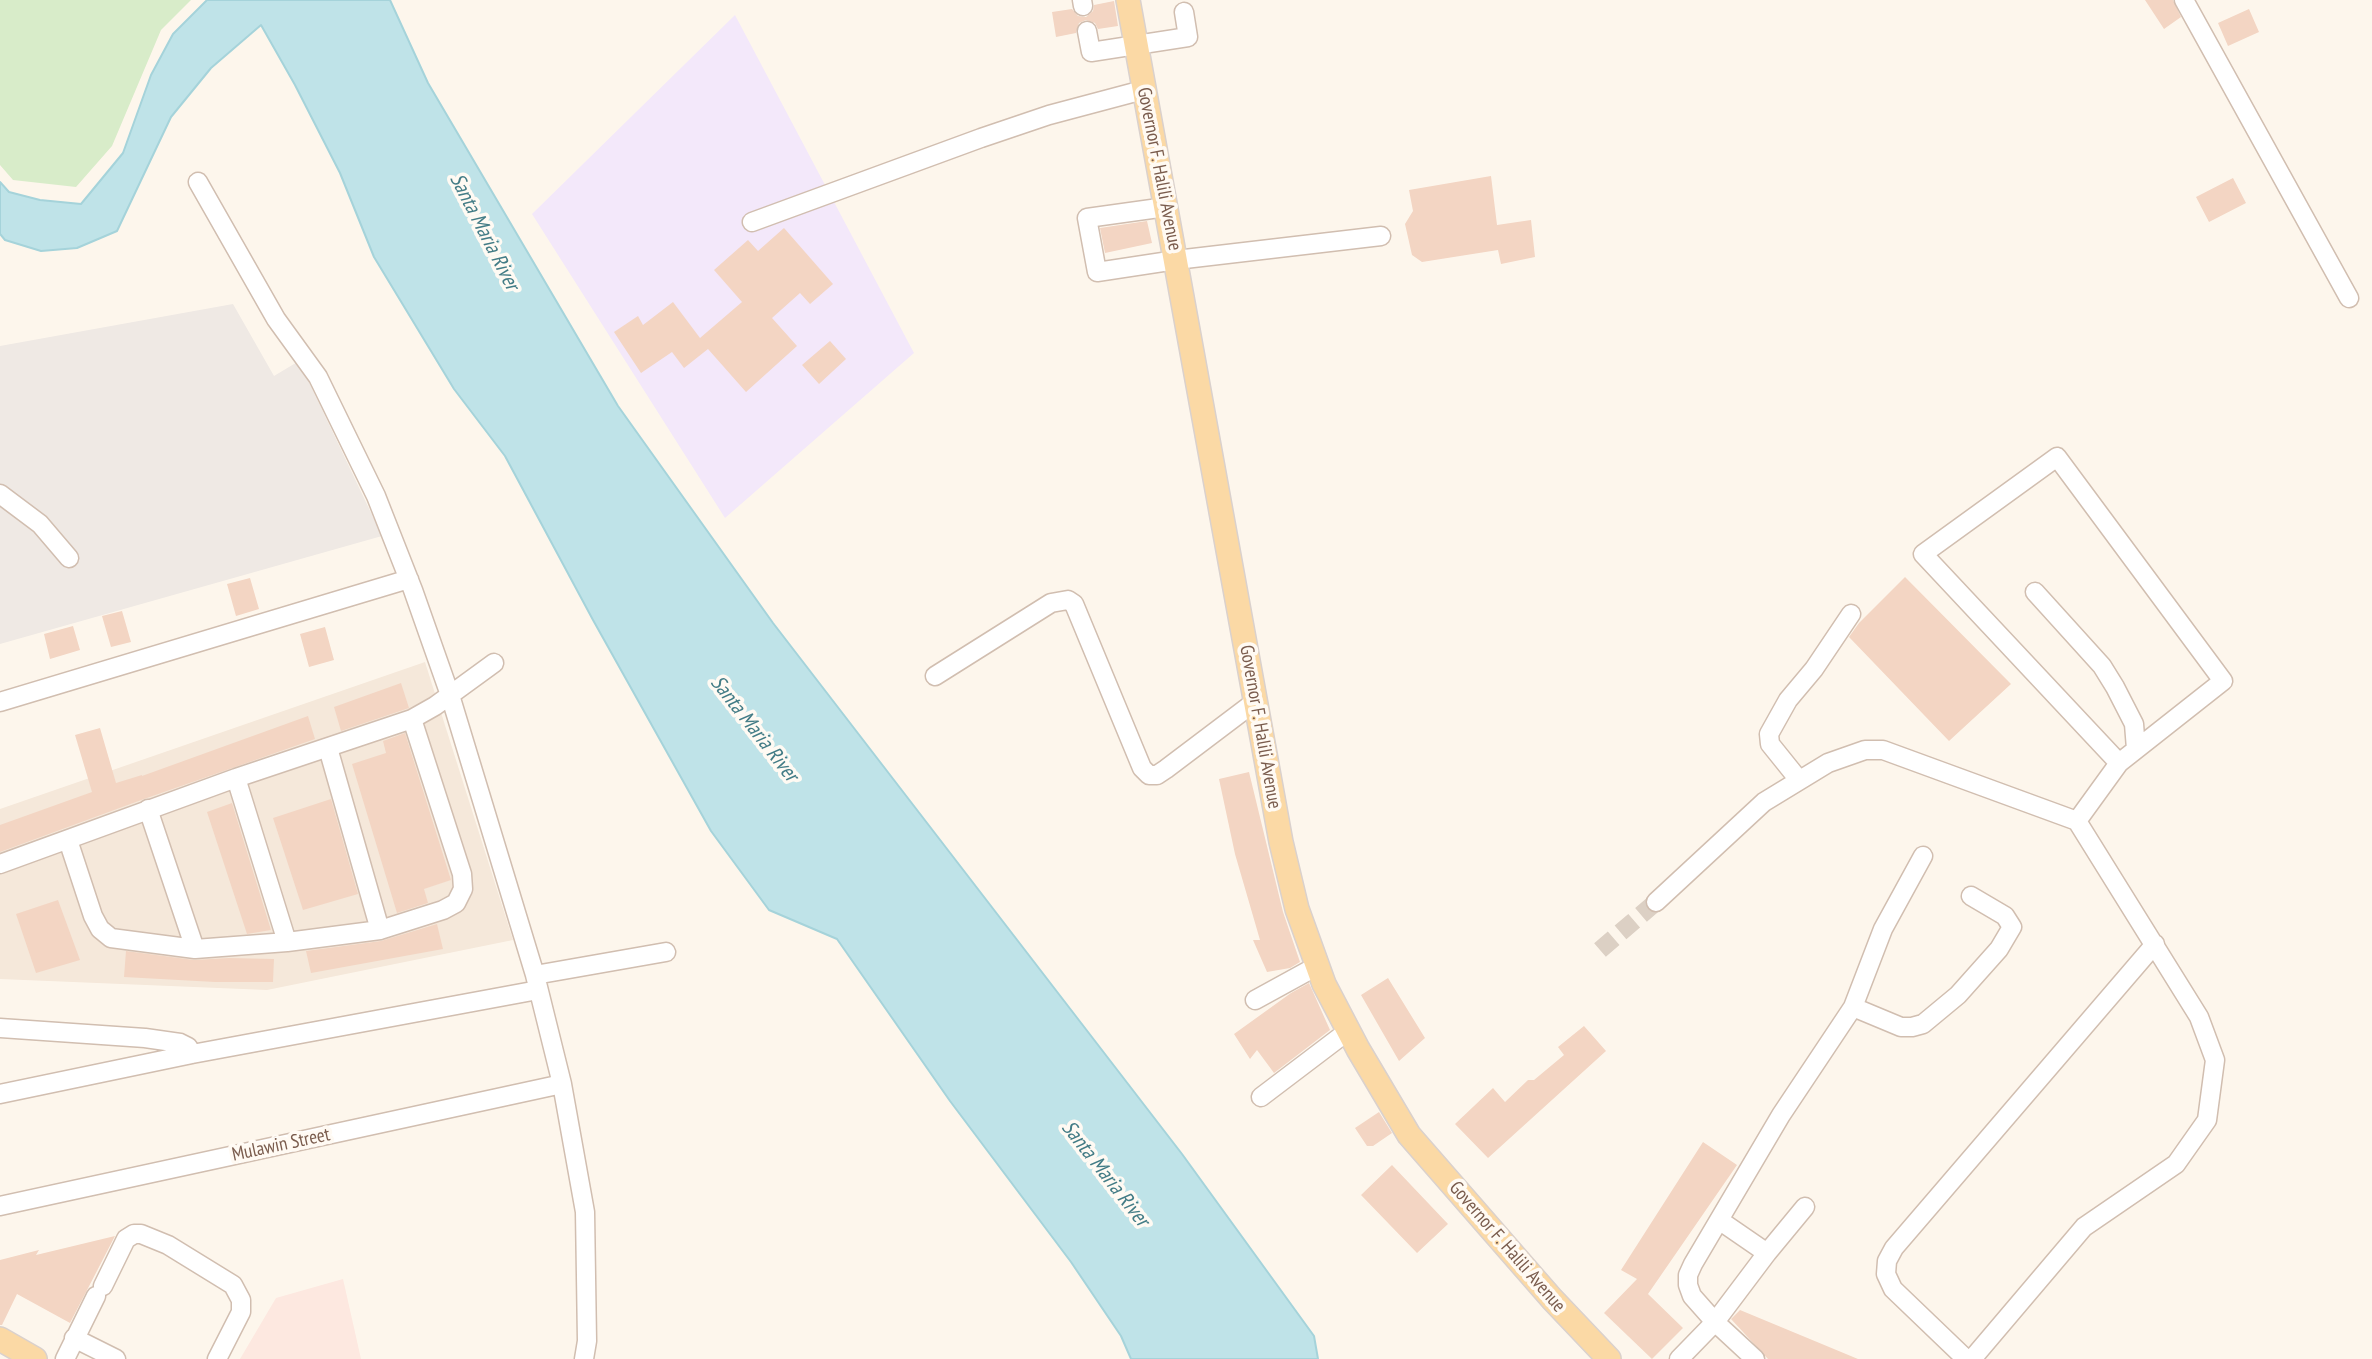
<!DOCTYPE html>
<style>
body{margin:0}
canvas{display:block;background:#fdf6ec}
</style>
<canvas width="2372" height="1359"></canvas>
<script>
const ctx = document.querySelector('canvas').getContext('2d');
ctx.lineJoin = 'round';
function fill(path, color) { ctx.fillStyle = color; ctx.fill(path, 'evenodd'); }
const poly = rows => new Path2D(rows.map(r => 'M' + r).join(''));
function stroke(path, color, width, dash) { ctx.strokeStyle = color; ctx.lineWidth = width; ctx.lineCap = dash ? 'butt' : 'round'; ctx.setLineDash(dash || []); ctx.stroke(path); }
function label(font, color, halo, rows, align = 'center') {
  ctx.font = font + ' "PT Sans Narrow",sans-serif'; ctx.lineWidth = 7; ctx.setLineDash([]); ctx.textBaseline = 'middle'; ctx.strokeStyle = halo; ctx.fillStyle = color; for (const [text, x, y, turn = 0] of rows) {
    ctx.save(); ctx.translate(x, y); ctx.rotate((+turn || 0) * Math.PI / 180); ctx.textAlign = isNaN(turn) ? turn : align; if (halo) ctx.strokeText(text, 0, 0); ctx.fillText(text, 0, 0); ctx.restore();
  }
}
fill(poly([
 [425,662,513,940,267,990,0,979,0,809]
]), '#f5e8da');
fill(poly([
 [343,1279,361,1359,240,1359,276,1298]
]), '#fde8e0');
fill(poly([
 [233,304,274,376,299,361,382,536,0,644,0,346]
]), '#efe9e4');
fill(poly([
 [735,15,914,353,725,518,532,214]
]), '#f3e8fa');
fill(poly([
 [0,0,191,0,161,30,112,146,76,187,13,180,0,165]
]), '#d8ecc9');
const water = poly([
 [207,0,390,0,428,83,618,406,773,623,1182,1154,1314,1336,1318,1359,1131,1359,1121,1336,1071,1262,950,1101,837,939,769,910,711,831,593,620,505,456,454,389,374,257,340,173,295,85,261,25,211,68,171,117,117,231,77,248,41,251,5,240,0,234,0,182,9,192,40,200,81,204,123,153,151,75,173,34,207,0]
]);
fill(water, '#bfe3e8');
stroke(water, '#a5d3da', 2);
fill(poly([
 [2145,0,2173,0,2181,17,2164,29],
 [1114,1,1118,26,1098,29,1095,23,1086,20,1079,23,1076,33,1056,37,1052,12,1072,9,1078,16,1086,17,1093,11,1094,5],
 [2249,9,2259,32,2228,46,2218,23],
 [1491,176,1497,225,1531,220,1535,257,1501,264,1498,250,1422,262,1412,255,1405,224,1413,211,1409,190],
 [2233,178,2246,203,2209,222,2196,197],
 [1147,221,1152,243,1105,253,1100,228],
 [784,228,833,284,810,304,800,293,772,318,797,346,746,392,708,349,684,368,672,352,641,373,614,332,638,316,643,325,673,302,700,338,742,302,714,270,748,240,758,251],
 [830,341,846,359,819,384,802,365],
 [1905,577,2011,684,1949,741,1849,637,1859,623],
 [250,578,259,609,236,616,227,584],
 [122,611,131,642,111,647,102,616],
 [73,626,80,650,50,659,44,634],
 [325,627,334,660,309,667,300,634],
 [401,683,409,708,341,731,334,707],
 [308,716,315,739,144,799,0,852,0,825,92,792,75,735,100,728,116,783,142,775,142,776],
 [405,733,451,880,424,889,428,903,397,913,352,764,386,753,383,741],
 [1249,772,1283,912,1300,962,1290,968,1267,972,1253,940,1260,940,1235,854,1219,779],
 [331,799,358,894,303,910,273,818],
 [232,803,271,930,247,934,207,812],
 [58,900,80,960,36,973,16,914],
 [437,924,443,949,311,973,306,951,381,941],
 [126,951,194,960,229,958,274,959,273,982,215,982,124,977],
 [1388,978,1425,1038,1399,1061,1361,995],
 [1309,983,1330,1030,1274,1073,1257,1050,1250,1059,1234,1034,1291,993],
 [1584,1026,1606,1051,1488,1158,1455,1124,1493,1088,1505,1102,1528,1080,1534,1080,1564,1055,1558,1047],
 [1379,1112,1392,1133,1373,1146,1367,1146,1355,1128],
 [1703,1142,1737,1165,1648,1294,1683,1328,1652,1359,1604,1313,1637,1279,1621,1270],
 [1392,1165,1448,1224,1417,1253,1361,1195],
 [115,1236,70,1323,17,1294,2,1325,0,1325,0,1260,39,1250,36,1255],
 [1740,1310,1858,1359,1768,1359,1731,1319]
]), '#f3d5c3');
stroke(poly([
 [1600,950,1656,902]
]), '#dcd0c4', 18, [18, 9]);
const minor = poly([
 [1082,0,1083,6],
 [2184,0,2349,298],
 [1087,31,1091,52,1188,37,1184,12],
 [198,182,276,319,318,377,376,496,413,590,450,695,535,975,562,1084,585,1212,587,1341,584,1359],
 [1166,207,1087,218,1097,272,1176,260,1381,236],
 [752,222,981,138,1049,115,1143,90],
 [0,494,40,524,69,558],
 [2035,592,2102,666,2115,687,2134,724,2136,749],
 [935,676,1051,603,1068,600,1074,604,1142,768,1149,775,1157,775,1166,769,1256,701],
 [0,702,409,579],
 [328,748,380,930],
 [236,778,287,942],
 [1799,780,1770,744,1769,734,1788,700,1814,669,1851,614],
 [148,809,195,949],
 [2077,821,2119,763,2223,681,2057,457,1923,554,2119,763],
 [68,840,93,916,100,929,111,938,195,949,287,942,380,930,443,910,456,903,463,889,462,874,412,719],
 [0,864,236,778,412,719,435,706,494,663],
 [1656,902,1764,802,1828,763,1865,750,1883,750,2077,821,2199,1017,2215,1060,2207,1120,2176,1164,2084,1227,1972,1359],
 [535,975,666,952],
 [1255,1000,1317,966],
 [1853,1007,1901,1027,1912,1027,1923,1024,1958,995,1999,949,2012,927,2005,916,1971,896],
 [0,1028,145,1038,180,1043,188,1047,192,1054],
 [0,1094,192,1054,538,990],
 [1261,1097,1348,1031],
 [0,1206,562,1084],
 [1719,1220,1767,1253,1715,1322,1692,1296,1688,1285,1688,1275,1693,1264,1719,1220,1781,1115,1853,1007,1883,929,1923,856],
 [1767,1253,1805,1207],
 [103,1286,126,1239,134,1234,141,1234,168,1245,233,1285,241,1300,241,1312,217,1359],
 [74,1338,116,1359],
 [65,1359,96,1296],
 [1679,1359,1715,1322,1755,1359],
 [1966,1359,1893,1289,1886,1274,1887,1261,1894,1248,2155,944]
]);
const major = poly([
 [1128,0,1281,842,1297,909,1324,984,1358,1049,1409,1135,1552,1299,1609,1359],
 [0,1339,35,1359]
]);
stroke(minor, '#d1beb0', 21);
stroke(major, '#dad1cd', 26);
stroke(minor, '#fff', 18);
stroke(major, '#fbd9a5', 23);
label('19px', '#7a5c4d', '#fffaf3', [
 ["Governor F. Halili Avenue",1159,169,79],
 ["Governor F. Halili Avenue",1260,727,80],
 ["Mulawin Street",281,1145,-12],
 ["Governor F. Halili Avenue",1507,1247,49]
]);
label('italic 21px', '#437c86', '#fffaf3', [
 ["Santa Maria River",484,232,63],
 ["Santa Maria River",754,729,52],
 ["Santa Maria River",1105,1174,52]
]);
</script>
